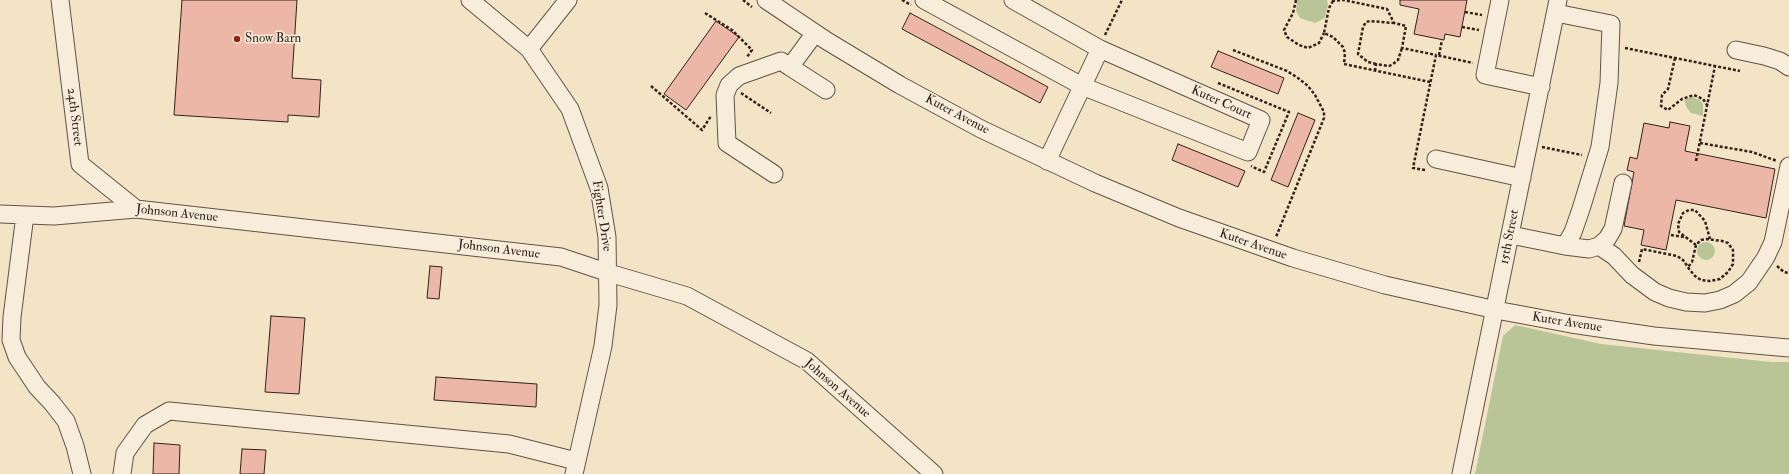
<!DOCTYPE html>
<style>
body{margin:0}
canvas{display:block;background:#f3e4c6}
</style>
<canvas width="1789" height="474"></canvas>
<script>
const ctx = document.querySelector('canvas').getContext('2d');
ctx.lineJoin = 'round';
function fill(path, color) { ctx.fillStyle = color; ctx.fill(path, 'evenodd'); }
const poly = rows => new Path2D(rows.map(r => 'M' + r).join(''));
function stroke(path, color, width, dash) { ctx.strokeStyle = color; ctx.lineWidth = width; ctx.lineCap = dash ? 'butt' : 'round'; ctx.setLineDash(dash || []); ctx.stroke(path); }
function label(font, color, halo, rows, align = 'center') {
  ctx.font = font + ' "IM FELL Double Pica",serif'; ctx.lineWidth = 3; ctx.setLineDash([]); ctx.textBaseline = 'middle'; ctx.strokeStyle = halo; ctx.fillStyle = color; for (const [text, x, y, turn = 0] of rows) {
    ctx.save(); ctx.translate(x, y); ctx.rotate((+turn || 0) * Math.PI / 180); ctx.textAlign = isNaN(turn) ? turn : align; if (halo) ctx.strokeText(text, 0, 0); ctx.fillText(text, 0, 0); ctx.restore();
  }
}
fill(poly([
 [1297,0,1327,0,1328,5,1325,18,1315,23,1300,18,1296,11],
 [1692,97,1700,100,1703,104,1703,116,1691,113,1687,108,1684,100],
 '1697 251a9 9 0 1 1 18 0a9 9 0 1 1-18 0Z',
 [1515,325,1601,344,1771,362,1789,362,1789,474,1475,474,1503,336]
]), '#b9c597');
const building = poly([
 [182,0,297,0,292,78,321,80,319,117,288,115,288,122,174,115,182,0],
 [1400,0,1467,0,1460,37,1445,34,1444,40,1414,34,1419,9,1400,5,1400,0],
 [910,13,1048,87,1040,103,902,29,910,13],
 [716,21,739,37,686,110,664,94,716,21],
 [1218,51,1284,78,1278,94,1211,67,1218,51],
 [1298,113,1315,120,1288,187,1271,180,1298,113],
 [1670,122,1690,126,1685,151,1775,169,1766,218,1676,200,1666,250,1641,245,1644,230,1624,226,1634,172,1627,170,1630,157,1637,159,1644,123,1669,128,1670,122],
 [1178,144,1245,171,1238,187,1172,160,1178,144],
 [430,266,442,267,439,299,427,298,430,266],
 [271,316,305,318,299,394,265,392,271,316],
 [436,377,537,384,536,407,434,400,436,377],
 [154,443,180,445,179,474,153,474,154,443],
 [242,449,266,450,264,474,240,474,242,449]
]);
fill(building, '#ecb7a7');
stroke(building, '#33211b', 1);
const minor = poly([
 [60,0,80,164,136,209],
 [470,0,529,49,570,109,599,188,607,237,608,305,603,346,574,474],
 [766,0,827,41,900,85,981,129,1095,183,1179,218,1293,258,1385,285,1496,310,1571,324,1654,336,1789,348],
 [924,0,1082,86,1248,152,1261,120,1100,49,1013,0],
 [1500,0,1485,75,1541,87],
 [815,33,790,67,826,90],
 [529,49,568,0],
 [1736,50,1764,56,1780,61,1789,67],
 [1436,159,1522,178],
 [1047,161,1100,49],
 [774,174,727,143,725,95,729,85,739,76,781,61,790,67],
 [0,214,54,216,136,209,561,257,609,273,687,296,807,361,934,474],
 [25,215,12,317,11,340,17,357,37,387,52,403,66,421,75,446,82,474],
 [1511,235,1565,246,1573,232,1581,209,1600,147,1609,83,1611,24,1556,13],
 [1565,246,1589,249,1599,246,1607,239,1613,229,1623,183],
 [1599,246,1614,256,1632,275,1655,292,1669,298,1686,302,1705,303,1720,300,1734,294,1749,282,1766,257,1773,242,1789,166],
 [122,474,125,453,145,425,169,411,509,444,576,461],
 [1461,474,1558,0]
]);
stroke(minor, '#635246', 19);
stroke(poly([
 [743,0,752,7],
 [902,0,911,5],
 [1296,0,1293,13,1284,30,1287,37,1299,45,1308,48,1319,43,1324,33],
 [1332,1,1343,0,1387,9,1394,23,1406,26,1402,48,1436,55],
 [1333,1,1329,8,1324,33,1333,37,1343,47,1345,53,1344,64,1430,82],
 [1465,12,1482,15],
 [705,13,732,30,752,50,747,57],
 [1462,27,1479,30],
 [1105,35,1122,0],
 [1625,48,1740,71],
 [1233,50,1287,71,1298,78,1308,86,1315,95,1324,112,1324,118,1276,237],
 [1439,55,1442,40],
 [1675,58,1668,89,1662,95,1661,106,1668,110,1682,99,1694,95,1703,99,1707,105],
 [1376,64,1368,62,1358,54,1363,27,1366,22,1370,21,1393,23],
 [1375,71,1376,64,1389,66,1393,64,1398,60,1402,48],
 [1218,83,1289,112,1264,172,1251,166],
 [651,86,702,130,711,116],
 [741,93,771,113],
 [1700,143,1752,152,1777,161],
 [1542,147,1582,155],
 [1696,161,1715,66],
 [1425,170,1413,168,1436,55,1473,63],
 [1671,235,1684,237],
 [1696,245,1679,232,1678,224,1683,213,1689,210,1695,210,1705,221,1710,239],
 [1639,262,1642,249,1677,256,1683,260,1688,267,1689,269,1695,276,1701,280,1710,281,1720,279,1728,272,1733,264,1733,250,1728,243,1722,241,1707,239,1701,240,1696,245,1692,262,1688,267],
 [1777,266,1784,272,1789,273]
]), '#33211b', 2.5, [3, 2]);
stroke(minor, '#f7edda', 17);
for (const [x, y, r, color] of [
 [237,39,4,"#8f2418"]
]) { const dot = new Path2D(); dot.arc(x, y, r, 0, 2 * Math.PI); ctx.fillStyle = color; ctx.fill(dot); stroke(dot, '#f7edda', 1.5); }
label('13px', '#33211b', '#f7edda', [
 ["Snow Barn",245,39]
], 'left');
label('13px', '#33211b', '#f7edda', [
 ["Kuter Court",1221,103,24],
 ["Kuter Avenue",957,115,28],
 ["24th Street",74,117,83],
 ["Johnson Avenue",177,214,6],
 ["Fighter Drive",601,216,81],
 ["15th Street",1510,237,-79],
 ["Kuter Avenue",1253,245,19],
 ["Johnson Avenue",499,250,7],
 ["Kuter Avenue",1567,323,9],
 ["Johnson Avenue",837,389,41]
]);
</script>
